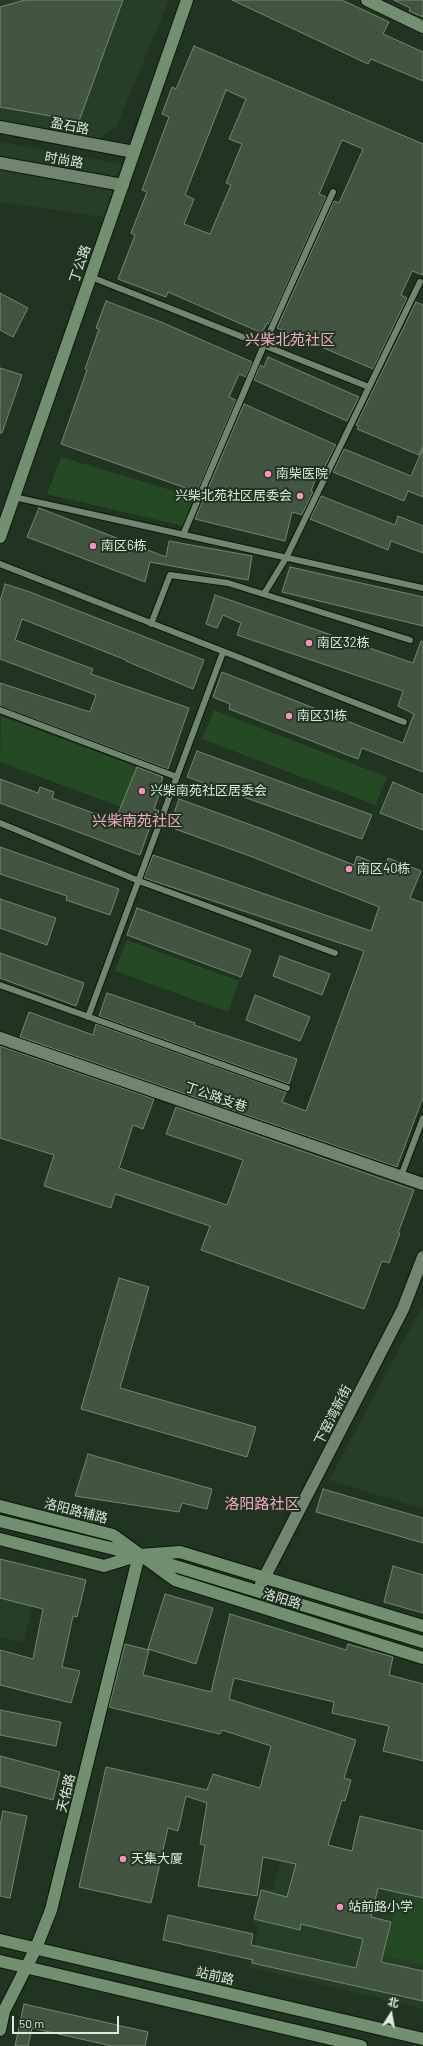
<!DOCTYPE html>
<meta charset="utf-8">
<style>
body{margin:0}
#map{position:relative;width:423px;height:2046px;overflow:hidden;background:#213321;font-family:Barlow,"Noto Sans SC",sans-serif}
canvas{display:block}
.north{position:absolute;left:371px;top:1994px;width:40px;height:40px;-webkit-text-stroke:3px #213321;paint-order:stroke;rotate:11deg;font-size:11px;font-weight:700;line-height:16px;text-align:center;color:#deeade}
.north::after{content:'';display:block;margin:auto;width:14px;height:18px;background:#deeade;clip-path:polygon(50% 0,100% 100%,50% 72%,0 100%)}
.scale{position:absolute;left:12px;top:2016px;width:107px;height:18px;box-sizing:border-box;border:2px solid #deeade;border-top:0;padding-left:5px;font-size:12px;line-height:14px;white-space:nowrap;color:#deeade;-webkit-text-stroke:3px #213321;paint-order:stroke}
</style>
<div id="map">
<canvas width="423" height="2046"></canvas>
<div class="north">北</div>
<div class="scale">50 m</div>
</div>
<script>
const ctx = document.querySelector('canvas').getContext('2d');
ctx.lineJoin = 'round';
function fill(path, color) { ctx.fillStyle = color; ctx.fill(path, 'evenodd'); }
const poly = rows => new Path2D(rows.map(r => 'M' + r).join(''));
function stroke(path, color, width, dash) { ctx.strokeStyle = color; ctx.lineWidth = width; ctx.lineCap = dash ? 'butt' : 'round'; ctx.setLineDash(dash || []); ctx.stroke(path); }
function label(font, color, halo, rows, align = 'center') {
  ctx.font = font + ' Barlow,"Noto Sans SC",sans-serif'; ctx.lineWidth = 4; ctx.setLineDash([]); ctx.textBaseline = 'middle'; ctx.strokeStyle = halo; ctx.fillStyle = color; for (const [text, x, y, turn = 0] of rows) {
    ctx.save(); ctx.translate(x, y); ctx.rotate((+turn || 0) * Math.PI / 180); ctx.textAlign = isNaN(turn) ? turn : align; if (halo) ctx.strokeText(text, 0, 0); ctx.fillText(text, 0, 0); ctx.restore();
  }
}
fill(poly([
 [0,0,169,0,116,128,84,147,0,130],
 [0,142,121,164,104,217,0,202],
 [423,1305,423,1509,329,1480],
 [0,1574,38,1583,23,1643,0,1637],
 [287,1834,423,1868,423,2009,249,1967,259,1926,253,1924,263,1887,273,1889]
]), '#273e26');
fill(poly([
 [61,457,194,497,183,526,47,494],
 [214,710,387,777,375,805,202,739],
 [1,716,137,767,121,807,0,762],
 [127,940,239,981,228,1012,115,971],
 [399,1894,423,1900,423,1965,383,1955]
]), '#234a23');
const building = poly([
 [25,0,123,0,79,121,0,107,0,7,25,0],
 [232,0,342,0,389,22,383,34,423,52,423,81,371,59,368,64,232,0],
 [394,0,423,0,423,17,409,11,410,8,394,0],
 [194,46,423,144,423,275,412,271,401,295,407,298,373,369,277,328,334,201,339,203,363,149,342,140,319,194,326,197,269,324,267,323,262,333,168,292,166,297,118,279,135,235,131,233,147,192,142,190,169,117,162,114,172,87,176,89,194,46],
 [226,90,246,99,229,139,242,144,226,183,231,185,210,234,184,224,194,199,185,195,226,90],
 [0,293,28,308,13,337,0,330,0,293],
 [106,301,161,322,252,362,246,377,239,374,229,397,236,400,197,492,61,444,87,370,85,369,99,329,96,328,106,301],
 [416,302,423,305,423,446,419,455,357,429,359,426,356,425,416,302],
 [268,357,359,397,347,421,254,380,260,365,264,367,268,357],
 [0,368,22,375,2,433,0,433,0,368],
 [244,404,336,445,324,468,320,467,311,491,313,492,302,515,292,512,285,541,195,519,244,404],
 [423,448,423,497,408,491,404,501,333,472,344,449,411,476,423,448],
 [321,496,395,525,398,516,423,526,423,553,391,541,388,550,310,519,321,496],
 [39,508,166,557,169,541,252,556,248,580,150,562,145,582,27,537,39,508],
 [290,567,423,597,423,626,282,592,290,567],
 [5,584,30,592,204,660,193,689,126,661,126,660,22,619,15,640,93,669,91,674,189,708,168,769,0,706,0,683,90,712,96,695,0,659,0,601,5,584],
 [215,595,413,663,421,641,423,641,423,772,362,748,358,759,229,709,230,704,213,697,222,672,403,743,414,714,398,706,403,691,237,635,241,623,223,615,217,628,206,624,215,595],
 [197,751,372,815,362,839,187,777,197,751],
 [137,767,163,777,158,792,160,792,154,809,159,811,155,822,152,821,140,855,0,803,0,779,38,793,40,787,54,792,52,798,115,821,137,767],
 [393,782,423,795,423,830,380,813,393,782],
 [179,799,265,830,354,865,357,856,385,867,388,858,421,871,410,898,423,903,423,1097,397,1167,20,1037,29,1012,93,1035,96,1024,286,1092,282,1102,306,1111,364,951,144,878,153,855,371,931,379,907,250,856,164,825,168,814,173,816,179,799],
 [0,847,119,889,110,915,66,900,67,896,0,874,0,847],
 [0,899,56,918,47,945,0,928,0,899],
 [137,908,251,950,241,977,127,935,137,908],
 [0,953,84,983,76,1006,0,978,0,953],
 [280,956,330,974,322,995,273,976,280,956],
 [107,993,195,1023,194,1025,297,1059,289,1084,99,1016,107,993],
 [255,995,310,1017,300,1041,246,1020,255,995],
 [0,1046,154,1099,143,1129,133,1125,119,1168,227,1205,243,1160,166,1134,176,1107,414,1190,398,1233,400,1233,389,1263,382,1261,364,1309,201,1250,210,1226,115,1194,111,1208,44,1186,54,1155,0,1138,0,1046],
 [119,1278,149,1287,120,1388,256,1427,247,1457,81,1409,119,1278],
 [88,1454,212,1489,207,1509,182,1503,179,1512,75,1496,88,1454],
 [323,1489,423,1518,423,1543,316,1512,323,1489],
 [0,1559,86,1580,77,1617,73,1616,62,1667,80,1671,71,1703,0,1685,0,1650,33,1659,43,1609,0,1598,0,1559],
 [393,1566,423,1575,423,1613,384,1602,393,1566],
 [165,1594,213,1608,196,1664,148,1649,165,1594],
 [230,1614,346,1650,348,1644,393,1657,389,1675,423,1684,423,1761,383,1751,389,1726,332,1713,334,1702,234,1678,229,1699,356,1740,344,1778,351,1780,345,1801,342,1800,328,1845,352,1851,360,1816,423,1831,423,1898,378,1888,371,1917,391,1922,381,1962,423,1971,423,2001,252,1963,253,1960,163,1940,168,1915,253,1934,251,1945,356,1968,363,1939,301,1924,300,1930,254,1919,261,1890,287,1897,296,1864,263,1857,257,1896,198,1886,205,1845,200,1844,207,1803,186,1796,178,1831,168,1828,151,1903,79,1887,106,1767,207,1790,213,1774,260,1788,271,1746,222,1730,220,1734,109,1707,125,1644,149,1650,143,1675,211,1692,230,1614],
 [0,1710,61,1722,56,1746,0,1735,0,1710],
 [0,1756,60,1772,53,1800,0,1786,0,1756],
 [3,1811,27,1816,10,1898,0,1896,0,1826,3,1811],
 [24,2004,148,2032,145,2046,112,2046,32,2028,28,2046,15,2046,24,2004]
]);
fill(building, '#425541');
stroke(building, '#738772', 1);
const lane = poly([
 [91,277,369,387],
 [14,497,423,588],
 [183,535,264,345,333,192],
 [0,564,404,722],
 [264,594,286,558,420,282],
 [151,624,170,575,228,583,410,640],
 [0,710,177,777],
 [0,823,139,881,335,953],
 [0,985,287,1088],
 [88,1017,223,652],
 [401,1176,423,1118]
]);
const street = poly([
 [0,127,134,152],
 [0,163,123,185],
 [0,1038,423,1184],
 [261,1584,403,1309,423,1257]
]);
const secondary = poly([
 [367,0,423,27],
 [0,537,187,0],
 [0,1506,113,1535,175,1580,423,1658],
 [0,1521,139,1555,423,1642],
 [0,1539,104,1566,139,1555,180,1552,423,1626],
 [0,1940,423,2039],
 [0,1961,361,2046],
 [0,2030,4,2011,36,1948,51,1910,139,1555]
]);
stroke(lane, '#091a09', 8);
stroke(street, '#091a09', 14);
stroke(secondary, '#091a09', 14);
stroke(lane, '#718570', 6);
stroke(street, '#718570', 12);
stroke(secondary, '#729071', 12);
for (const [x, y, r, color] of [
 [268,474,4,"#fe8ebe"],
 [300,496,4,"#fe8ebe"],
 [93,546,4,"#fe8ebe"],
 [309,643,4,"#fe8ebe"],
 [289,716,4,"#fe8ebe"],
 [142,791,4,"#fe8ebe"],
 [349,869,4,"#fe8ebe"],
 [123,1859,4,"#fe8ebe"],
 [340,1907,4,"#fe8ebe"]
]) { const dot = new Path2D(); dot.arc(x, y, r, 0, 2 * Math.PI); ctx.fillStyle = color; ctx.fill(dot); stroke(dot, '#213321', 1.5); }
label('13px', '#deeade', '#213321', [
 ["盈石路",70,126,11],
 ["时尚路",64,160,10],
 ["丁公路",80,264,-71],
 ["丁公路支巷",216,1097,19],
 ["下窑湾新街",333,1415,-63],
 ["洛阳路辅路",76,1511,14],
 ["洛阳路",282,1599,17],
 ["天佑路",66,1793,-76],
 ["站前路",215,1976,13]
]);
label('13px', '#deeade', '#213321', [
 ["南柴医院",276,474],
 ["兴柴北苑社区居委会",292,496,"right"],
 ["南区6栋",101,546],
 ["南区32栋",317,643],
 ["南区31栋",297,716],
 ["兴柴南苑社区居委会",150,791],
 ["南区40栋",357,869],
 ["天集大厦",131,1859],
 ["站前路小学",348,1907]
], 'left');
label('15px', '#f5a7c6', '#213321', [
 ["兴柴北苑社区",290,340],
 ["兴柴南苑社区",137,821],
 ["洛阳路社区",262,1504]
]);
</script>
